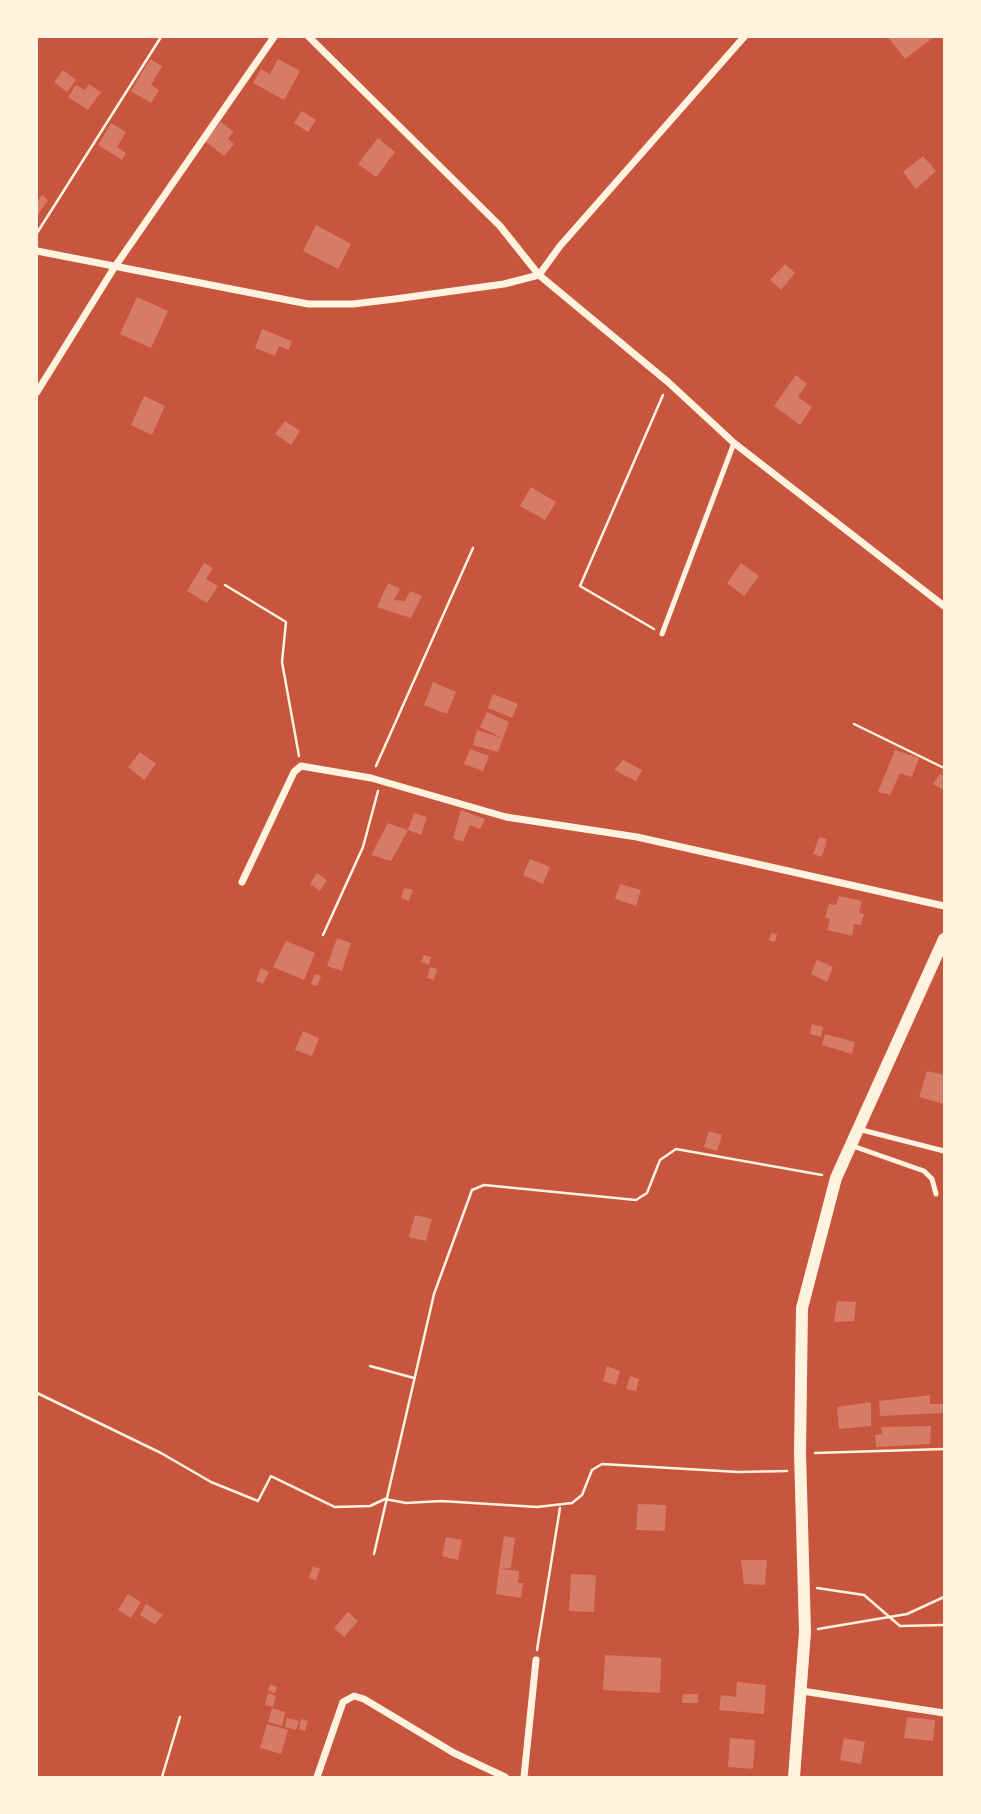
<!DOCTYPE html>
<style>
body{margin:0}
#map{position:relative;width:981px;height:1814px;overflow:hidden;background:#c8553d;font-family:"Times New Roman",serif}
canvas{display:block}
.frame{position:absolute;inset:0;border:38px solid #fff3e0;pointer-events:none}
</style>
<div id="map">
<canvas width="981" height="1814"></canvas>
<div class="frame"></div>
</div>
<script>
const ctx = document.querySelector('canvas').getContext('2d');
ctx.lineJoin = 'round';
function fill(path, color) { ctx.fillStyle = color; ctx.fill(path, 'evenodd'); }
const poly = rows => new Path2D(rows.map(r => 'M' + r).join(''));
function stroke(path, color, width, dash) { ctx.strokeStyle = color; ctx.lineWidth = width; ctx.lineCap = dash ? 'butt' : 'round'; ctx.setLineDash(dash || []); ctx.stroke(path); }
fill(poly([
 [888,37,934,37,905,59],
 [150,59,162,66,151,85,159,90,151,103,131,91],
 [278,59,300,71,284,100,253,83,261,69,270,74],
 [63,70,76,80,67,92,54,82],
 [89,84,101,92,88,110,68,97,76,85,85,90],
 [302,111,316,120,308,132,294,123],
 [221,122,234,132,228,139,234,144,224,156,205,141],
 [111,123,126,132,117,147,126,153,122,160,98,145],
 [378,138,395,152,376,177,358,164],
 [923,156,936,171,916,189,903,172],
 [42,195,48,200,37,216,37,202],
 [316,225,351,244,338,269,303,251],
 [785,264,795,273,781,290,770,280],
 [137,297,168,311,151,348,120,334],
 [262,329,292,341,289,350,279,346,275,356,255,348],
 [796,375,807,384,798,397,812,407,800,425,774,406],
 [144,396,165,406,152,435,131,425],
 [285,421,300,431,291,445,275,434],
 [531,487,556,502,545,520,520,506],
 [204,563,213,568,206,579,218,586,207,603,187,591],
 [741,563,759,576,744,596,727,583],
 [388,583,400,589,394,600,405,601,410,591,422,596,411,618,377,607],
 [433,682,456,692,447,714,424,705],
 [493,694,518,704,512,718,488,708],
 [487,712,509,722,498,752,473,745,477,730,502,738,480,727],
 [470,749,489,756,483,771,464,764],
 [895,750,919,758,912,777,900,773,890,795,878,792],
 [140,752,156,764,144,780,128,767],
 [623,760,642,770,636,781,614,770],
 [940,774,944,776,944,790,933,784],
 [461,810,485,819,480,829,470,825,463,842,453,838],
 [414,813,427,817,421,835,408,830,391,861,371,855,388,823,408,830],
 [819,837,827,839,822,857,813,854],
 [530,859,550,867,543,884,523,875],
 [317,873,327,880,320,891,310,884],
 [620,884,641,890,636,906,615,899],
 [404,888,413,890,409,901,401,898],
 [839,896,862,901,859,913,864,914,861,925,854,924,852,936,827,930,830,919,825,918,829,904,836,905],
 [771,933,777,934,775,942,769,940],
 [337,938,351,943,342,971,327,966],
 [286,941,315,953,304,980,273,967],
 [424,955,431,957,429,965,421,962],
 [817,960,833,967,827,982,811,974],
 [430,967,437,969,434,980,427,978],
 [261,968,269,972,263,984,256,981],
 [315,974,321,976,317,986,311,984],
 [812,1024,823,1027,821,1037,810,1034],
 [303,1031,319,1038,312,1056,295,1050],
 [825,1034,855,1042,852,1054,822,1045],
 [927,1071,944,1075,944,1104,919,1097],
 [709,1131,722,1135,717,1151,704,1147],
 [415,1215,432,1219,426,1241,409,1237],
 [837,1301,856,1302,854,1321,834,1322],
 [607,1366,620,1371,616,1385,603,1381],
 [630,1376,639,1379,636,1391,626,1389],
 [930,1395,930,1404,944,1404,944,1413,880,1416,879,1401],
 [871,1402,871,1426,839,1429,837,1407],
 [931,1426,930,1444,876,1447,875,1435,882,1434,881,1427],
 [638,1504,666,1505,665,1531,636,1530],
 [504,1536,515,1538,511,1568,499,1569],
 [446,1537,462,1540,458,1560,442,1556],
 [741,1560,767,1560,765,1585,744,1584],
 [313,1566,320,1569,316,1580,309,1578],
 [499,1569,519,1571,518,1583,523,1583,521,1598,496,1594],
 [571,1574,596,1575,594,1612,569,1611],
 [128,1594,141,1602,131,1618,118,1610],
 [146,1604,163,1615,155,1624,140,1615],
 [348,1612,358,1621,344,1637,334,1628],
 [605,1655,661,1658,660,1693,603,1690],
 [737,1682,766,1685,764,1714,719,1710,721,1695,736,1697],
 [270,1684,277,1687,275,1693,268,1691],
 [268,1693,276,1696,273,1707,265,1705],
 [683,1694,698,1694,698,1703,682,1703],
 [272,1708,285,1712,282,1726,268,1722],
 [907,1717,935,1720,933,1741,904,1738],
 [287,1718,299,1721,296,1730,285,1727],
 [301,1719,308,1721,305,1731,299,1729],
 [267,1724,288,1730,281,1754,260,1748],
 [730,1738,755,1740,753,1769,728,1767],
 [844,1738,865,1742,861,1764,840,1760]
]), '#d67c66');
stroke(poly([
 [37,233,161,37],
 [225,585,286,622,282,662,299,756],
 [654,629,580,586,663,395],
 [854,724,944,768],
 [376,766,473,548],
 [323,935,363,847,378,791],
 [370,1366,414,1378],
 [37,1393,161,1453,211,1482,258,1501,271,1476,335,1507,370,1506,385,1499,406,1503,441,1501,537,1507,572,1503,582,1495,592,1470,602,1464,738,1472,787,1471],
 [815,1453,944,1449],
 [374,1554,434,1294,472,1190,484,1185,636,1200,647,1193,660,1160,676,1149,822,1175],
 [817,1588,864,1595,900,1626,944,1625],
 [818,1629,907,1614,944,1597],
 [537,1650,560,1508],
 [162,1777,180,1717]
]), '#fff3e0', 2.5);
stroke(poly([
 [662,634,734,443],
 [858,1129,944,1151],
 [850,1145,924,1171,932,1179,936,1194]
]), '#fff3e0', 5);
stroke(poly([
 [309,37,500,226,539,275,560,246,744,37],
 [37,251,308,304,353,304,395,299,504,284,539,275,668,382,734,443,944,606],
 [37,392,114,268,274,37],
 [242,882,294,772,301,766,371,778,506,817,637,837,944,906],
 [802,1691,944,1713],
 [317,1777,343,1702,354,1696,364,1699,454,1753,505,1777],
 [524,1777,536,1660]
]), '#fff3e0', 7);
stroke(poly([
 [794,1777,805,1632,800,1453,802,1308,836,1178,944,939]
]), '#fff3e0', 12);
</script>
